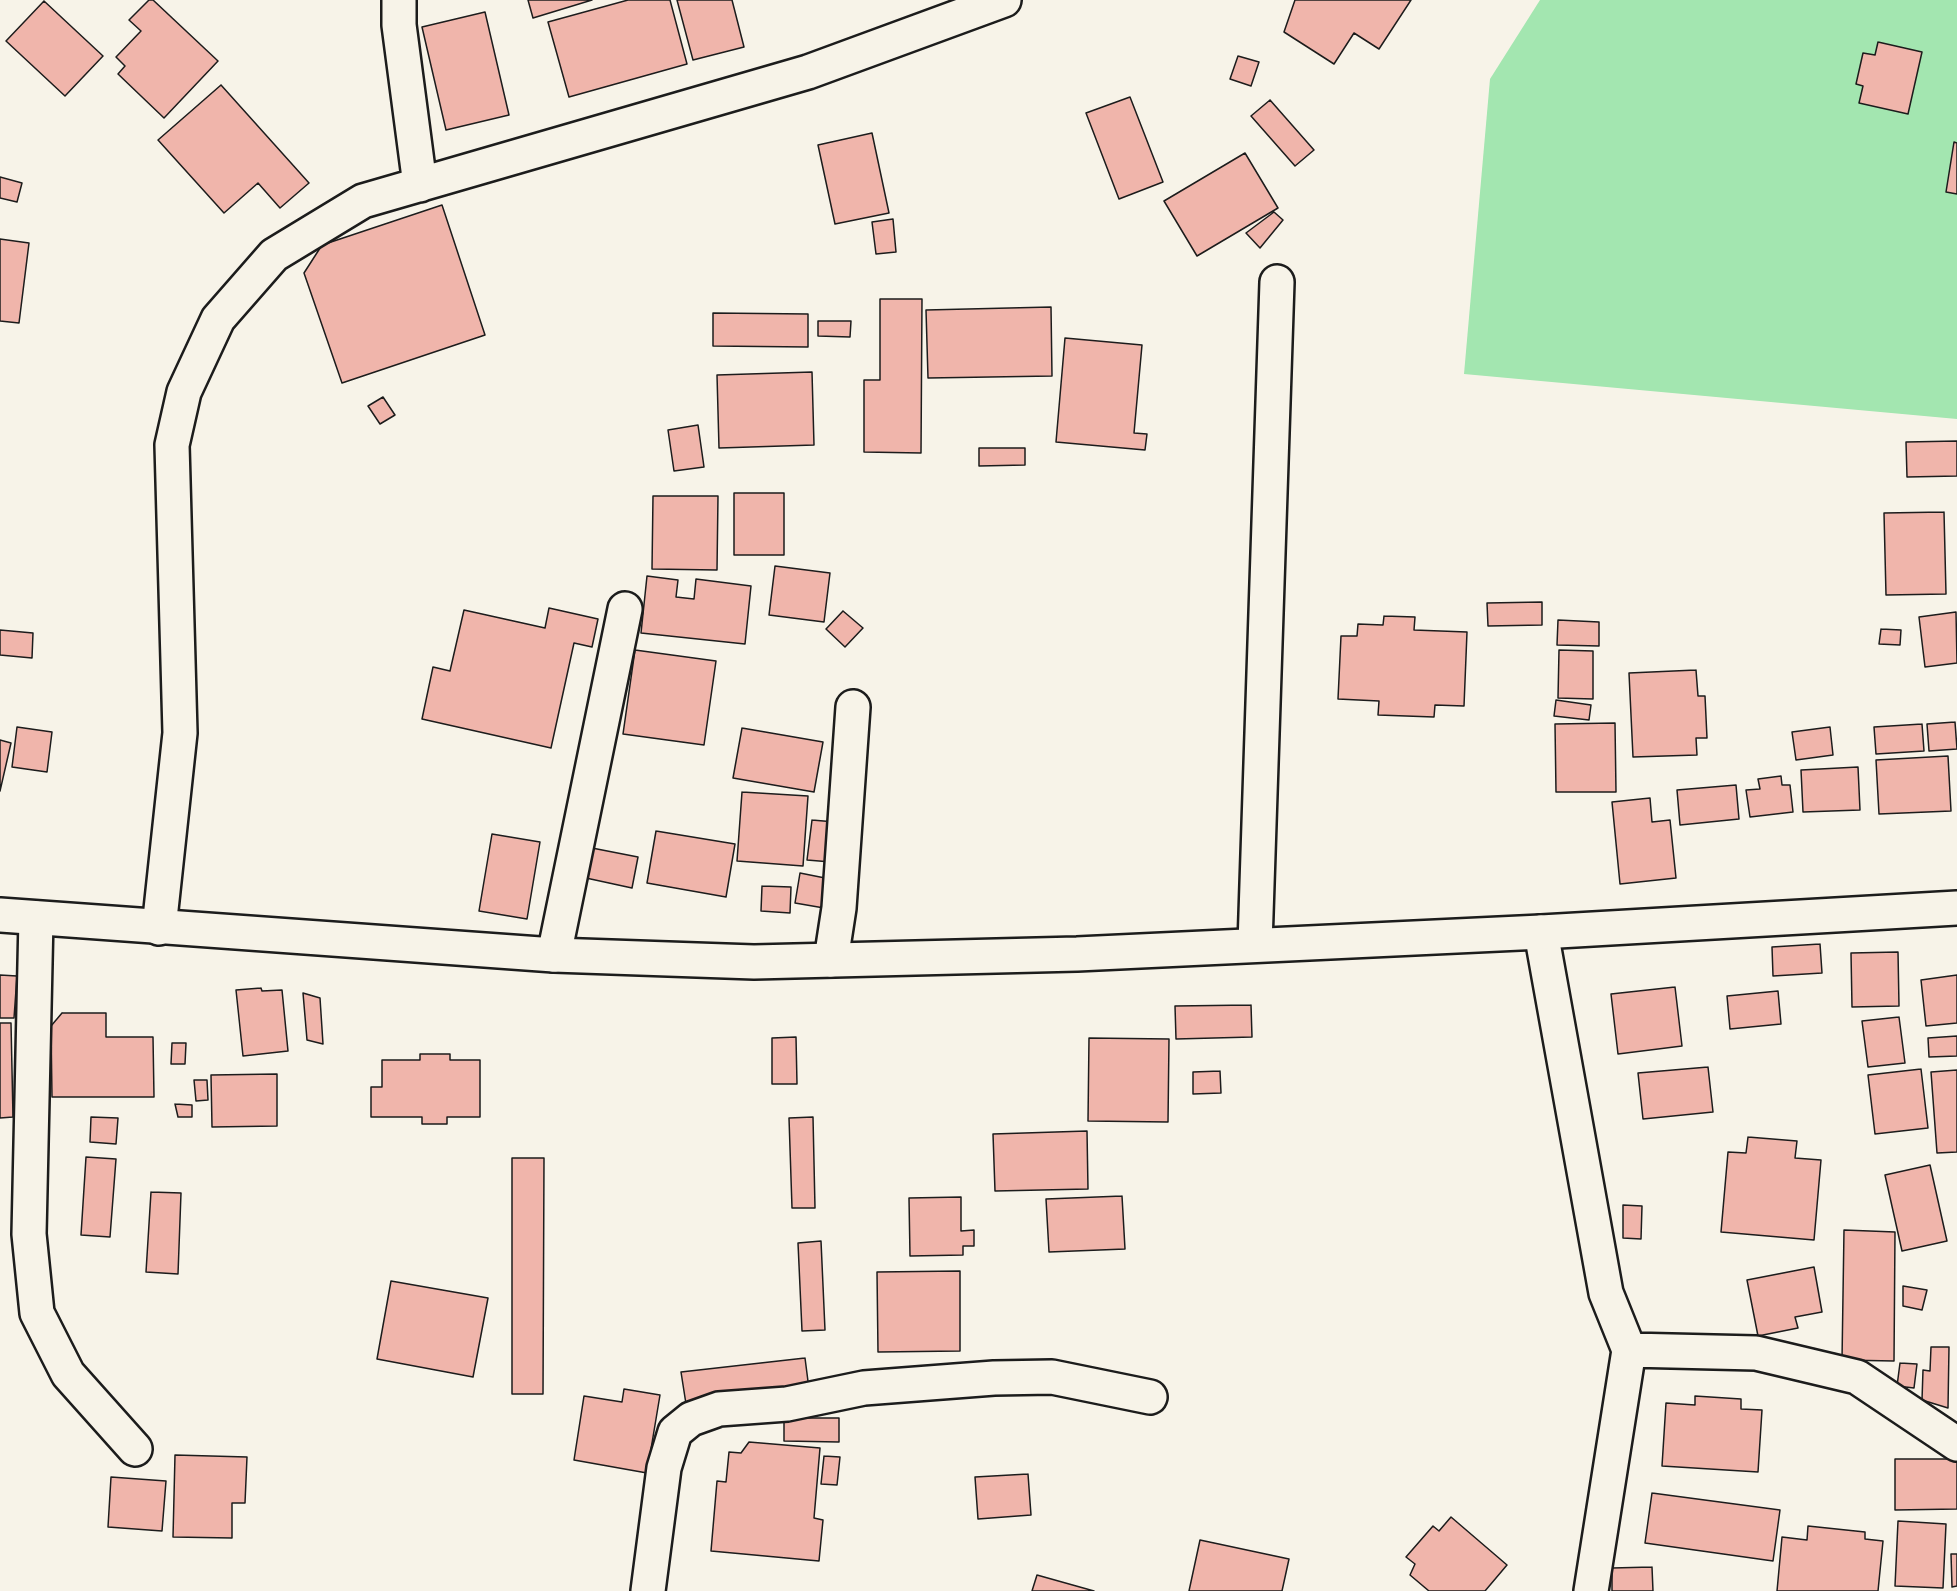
<!DOCTYPE html>
<style>
body{margin:0}
canvas{display:block;background:#f7f3e8}
</style>
<canvas width="1957" height="1591"></canvas>
<script>
const ctx = document.querySelector('canvas').getContext('2d');
ctx.lineJoin = 'round';
function fill(path, color) { ctx.fillStyle = color; ctx.fill(path, 'evenodd'); }
const poly = rows => new Path2D(rows.map(r => 'M' + r).join(''));
function stroke(path, color, width, dash) { ctx.strokeStyle = color; ctx.lineWidth = width; ctx.lineCap = dash ? 'butt' : 'round'; ctx.setLineDash(dash || []); ctx.stroke(path); }
fill(poly([
 [1540,0,1957,0,1957,419,1464,374,1490,79]
]), '#a3e6b0');
const building = poly([
 [149,0,153,0,218,61,164,118,118,74,125,66,116,57,141,31,129,20,149,0],
 [528,0,592,0,533,18,528,0],
 [628,0,670,0,687,64,569,97,548,22,628,0],
 [677,0,732,0,744,47,693,60,677,0],
 [1295,0,1411,0,1379,49,1354,33,1334,64,1284,32,1295,0],
 [44,1,103,56,65,96,6,41,44,1],
 [485,12,509,115,446,130,422,27,485,12],
 [1878,42,1922,52,1908,114,1859,103,1863,86,1856,84,1863,53,1875,55,1878,42],
 [1238,56,1259,62,1251,86,1230,79,1238,56],
 [221,85,309,183,280,208,258,183,224,213,158,140,221,85],
 [1130,97,1163,182,1119,199,1086,113,1130,97],
 [1270,100,1314,150,1295,166,1251,116,1270,100],
 [872,133,889,213,835,224,818,145,872,133],
 [1954,142,1957,143,1957,194,1946,192,1954,142],
 [1245,153,1278,208,1197,256,1164,201,1245,153],
 [0,177,22,183,17,202,0,198,0,177],
 [442,205,485,335,342,383,304,273,322,245,442,205],
 [1274,212,1283,220,1260,248,1246,233,1274,212],
 [893,219,896,252,876,254,872,222,893,219],
 [0,239,29,243,19,323,0,321,0,239],
 [880,299,922,299,921,453,864,452,864,380,880,380,880,299],
 [1051,307,1052,376,928,378,926,310,1051,307],
 [713,313,808,314,808,347,713,346,713,313],
 [818,321,851,321,850,337,818,336,818,321],
 [1065,338,1142,345,1134,433,1147,434,1145,450,1056,442,1065,338],
 [812,372,814,445,719,448,717,375,812,372],
 [383,397,395,415,380,424,368,406,383,397],
 [698,425,704,467,674,471,668,430,698,425],
 [1957,441,1957,476,1907,477,1906,442,1957,441],
 [979,448,1025,448,1025,465,979,466,979,448],
 [734,493,784,493,784,555,734,555,734,493],
 [653,496,718,496,717,570,652,569,653,496],
 [1944,512,1946,594,1886,595,1884,513,1944,512],
 [775,566,830,573,824,622,769,615,775,566],
 [647,576,678,580,676,597,694,599,696,579,751,586,745,644,641,633,647,576],
 [1542,602,1542,625,1488,626,1487,603,1542,602],
 [549,608,598,619,592,647,574,643,551,748,422,719,433,667,450,671,464,610,545,628,549,608],
 [843,611,863,628,845,647,826,629,843,611],
 [1956,612,1957,663,1925,667,1919,617,1956,612],
 [1384,616,1415,617,1414,630,1467,632,1464,706,1435,705,1434,717,1378,715,1379,701,1338,699,1341,636,1357,636,1358,624,1383,625,1384,616],
 [1558,620,1599,622,1599,646,1557,645,1558,620],
 [1881,629,1901,630,1900,645,1879,644,1881,629],
 [0,630,33,633,32,658,0,655,0,630],
 [635,650,716,661,704,745,623,734,635,650],
 [1559,650,1593,651,1593,699,1558,698,1559,650],
 [1696,670,1698,696,1705,696,1707,738,1696,738,1697,755,1633,757,1629,673,1696,670],
 [1556,700,1591,705,1589,720,1554,716,1556,700],
 [1955,722,1957,749,1929,751,1927,724,1955,722],
 [1615,723,1616,792,1556,792,1555,724,1615,723],
 [1922,724,1924,751,1876,754,1874,727,1922,724],
 [17,727,52,732,47,772,12,767,17,727],
 [1830,727,1833,755,1796,760,1792,732,1830,727],
 [742,728,823,742,814,792,733,778,742,728],
 [0,740,11,743,0,791,0,740],
 [1948,756,1951,811,1879,814,1876,760,1948,756],
 [1858,767,1860,810,1803,812,1801,770,1858,767],
 [1781,776,1782,785,1790,785,1793,812,1750,817,1746,790,1760,789,1758,779,1781,776],
 [1736,785,1739,819,1680,825,1677,790,1736,785],
 [742,792,808,796,803,866,737,861,742,792],
 [1650,798,1652,822,1670,820,1676,878,1620,884,1612,802,1650,798],
 [812,820,835,822,831,862,807,860,812,820],
 [656,831,735,844,726,897,647,883,656,831],
 [492,834,540,842,527,919,479,911,492,834],
 [592,848,638,857,632,888,586,878,592,848],
 [800,873,830,879,824,908,795,903,800,873],
 [762,886,791,887,790,913,761,911,762,886],
 [1820,944,1822,973,1773,976,1772,947,1820,944],
 [1898,952,1899,1006,1852,1007,1851,953,1898,952],
 [0,975,17,976,14,1018,0,1018,0,975],
 [1957,975,1957,1023,1926,1026,1921,980,1957,975],
 [1675,987,1682,1046,1618,1054,1611,994,1675,987],
 [261,988,262,991,282,990,288,1051,243,1056,236,990,261,988],
 [1778,991,1781,1024,1730,1029,1727,996,1778,991],
 [303,993,320,998,323,1044,307,1040,303,993],
 [1251,1005,1252,1037,1176,1039,1175,1006,1251,1005],
 [62,1013,106,1013,106,1037,153,1037,154,1097,52,1097,51,1026,62,1013],
 [1899,1017,1905,1063,1868,1067,1862,1021,1899,1017],
 [0,1023,11,1023,13,1117,0,1118,0,1023],
 [1957,1036,1957,1056,1929,1057,1928,1038,1957,1036],
 [796,1037,797,1084,772,1084,772,1038,796,1037],
 [1089,1038,1169,1039,1168,1122,1088,1121,1089,1038],
 [172,1043,186,1043,185,1064,171,1064,172,1043],
 [420,1054,450,1054,450,1060,480,1060,480,1117,447,1117,447,1124,422,1124,422,1117,371,1117,371,1087,382,1087,382,1060,420,1060,420,1054],
 [1708,1067,1713,1112,1643,1119,1638,1073,1708,1067],
 [1921,1069,1928,1128,1875,1134,1868,1075,1921,1069],
 [1957,1070,1957,1152,1937,1153,1931,1072,1957,1070],
 [1220,1071,1221,1093,1193,1094,1193,1072,1220,1071],
 [277,1074,277,1126,212,1127,211,1075,277,1074],
 [194,1080,207,1080,208,1100,196,1101,194,1080],
 [175,1104,192,1105,192,1117,178,1117,175,1104],
 [91,1117,118,1118,116,1144,90,1142,91,1117],
 [813,1117,815,1208,792,1208,789,1118,813,1117],
 [1087,1131,1088,1189,995,1191,993,1134,1087,1131],
 [1748,1137,1797,1141,1795,1158,1821,1160,1814,1240,1721,1232,1728,1152,1746,1153,1748,1137],
 [86,1157,116,1159,110,1237,81,1235,86,1157],
 [512,1158,544,1158,543,1394,512,1394,512,1158],
 [1930,1165,1947,1241,1902,1251,1885,1175,1930,1165],
 [151,1192,181,1193,178,1274,146,1272,151,1192],
 [1122,1196,1125,1249,1049,1252,1046,1199,1122,1196],
 [961,1197,961,1231,974,1230,974,1246,963,1246,963,1255,910,1256,909,1198,961,1197],
 [1623,1205,1642,1206,1641,1239,1623,1238,1623,1205],
 [1844,1230,1895,1232,1894,1361,1842,1360,1844,1230],
 [821,1241,825,1330,802,1331,798,1243,821,1241],
 [1814,1267,1822,1312,1795,1317,1798,1328,1758,1336,1747,1280,1814,1267],
 [960,1271,960,1351,878,1352,877,1272,960,1271],
 [391,1281,488,1298,473,1377,377,1359,391,1281],
 [1903,1286,1927,1290,1922,1310,1903,1306,1903,1286],
 [1931,1347,1949,1347,1948,1408,1922,1400,1923,1370,1930,1371,1931,1347],
 [805,1358,809,1389,686,1404,681,1372,805,1358],
 [1900,1363,1917,1364,1914,1388,1897,1386,1900,1363],
 [624,1389,660,1395,647,1473,574,1460,584,1396,622,1402,624,1389],
 [1695,1396,1741,1399,1741,1409,1762,1410,1758,1472,1662,1466,1666,1403,1695,1405,1695,1396],
 [784,1418,839,1418,839,1442,784,1441,784,1418],
 [749,1442,820,1448,814,1518,823,1520,819,1561,711,1551,717,1481,726,1482,729,1452,741,1453,749,1442],
 [175,1455,247,1457,245,1503,232,1503,232,1538,173,1537,175,1455],
 [824,1456,840,1457,837,1485,821,1484,824,1456],
 [1895,1459,1957,1459,1957,1509,1895,1510,1895,1459],
 [1028,1474,1031,1515,978,1519,975,1477,1028,1474],
 [111,1477,166,1481,162,1531,108,1527,111,1477],
 [1652,1493,1780,1510,1773,1561,1645,1543,1652,1493],
 [1451,1517,1507,1565,1485,1591,1429,1591,1410,1575,1415,1564,1406,1557,1433,1526,1439,1531,1451,1517],
 [1898,1521,1946,1524,1943,1588,1895,1586,1898,1521],
 [1808,1526,1865,1532,1865,1539,1883,1541,1878,1591,1777,1591,1782,1537,1807,1540,1808,1526],
 [1200,1540,1289,1559,1282,1591,1189,1591,1200,1540],
 [1951,1554,1957,1554,1957,1586,1952,1587,1951,1554],
 [1652,1567,1653,1591,1612,1591,1612,1568,1652,1567],
 [1037,1575,1094,1591,1032,1591,1037,1575]
]);
fill(building, '#f0b5ab');
stroke(building, '#1c1c1c', 1.5);
const minor = poly([
 [399,0,399,25,420,185],
 [36,918,29,1234,37,1313,68,1374,135,1449],
 [159,928,180,733,172,445,184,392,218,319,274,255,363,201,808,72,1004,0],
 [1541,932,1606,1293,1629,1350,1591,1591],
 [1255,944,1277,282],
 [554,955,625,609],
 [831,960,839,908,853,707],
 [1629,1350,1756,1353,1857,1377,1957,1444],
 [648,1591,664,1468,675,1432,691,1419,719,1409,787,1404,864,1388,994,1378,1052,1377,1150,1397]
]);
const tertiary = poly([
 [0,915,554,955,754,962,1077,954,1541,932,1957,908]
]);
stroke(minor, '#1c1c1c', 38);
stroke(tertiary, '#1c1c1c', 38);
stroke(minor, '#f7f3e8', 33);
stroke(tertiary, '#f7f3e8', 33);
</script>
